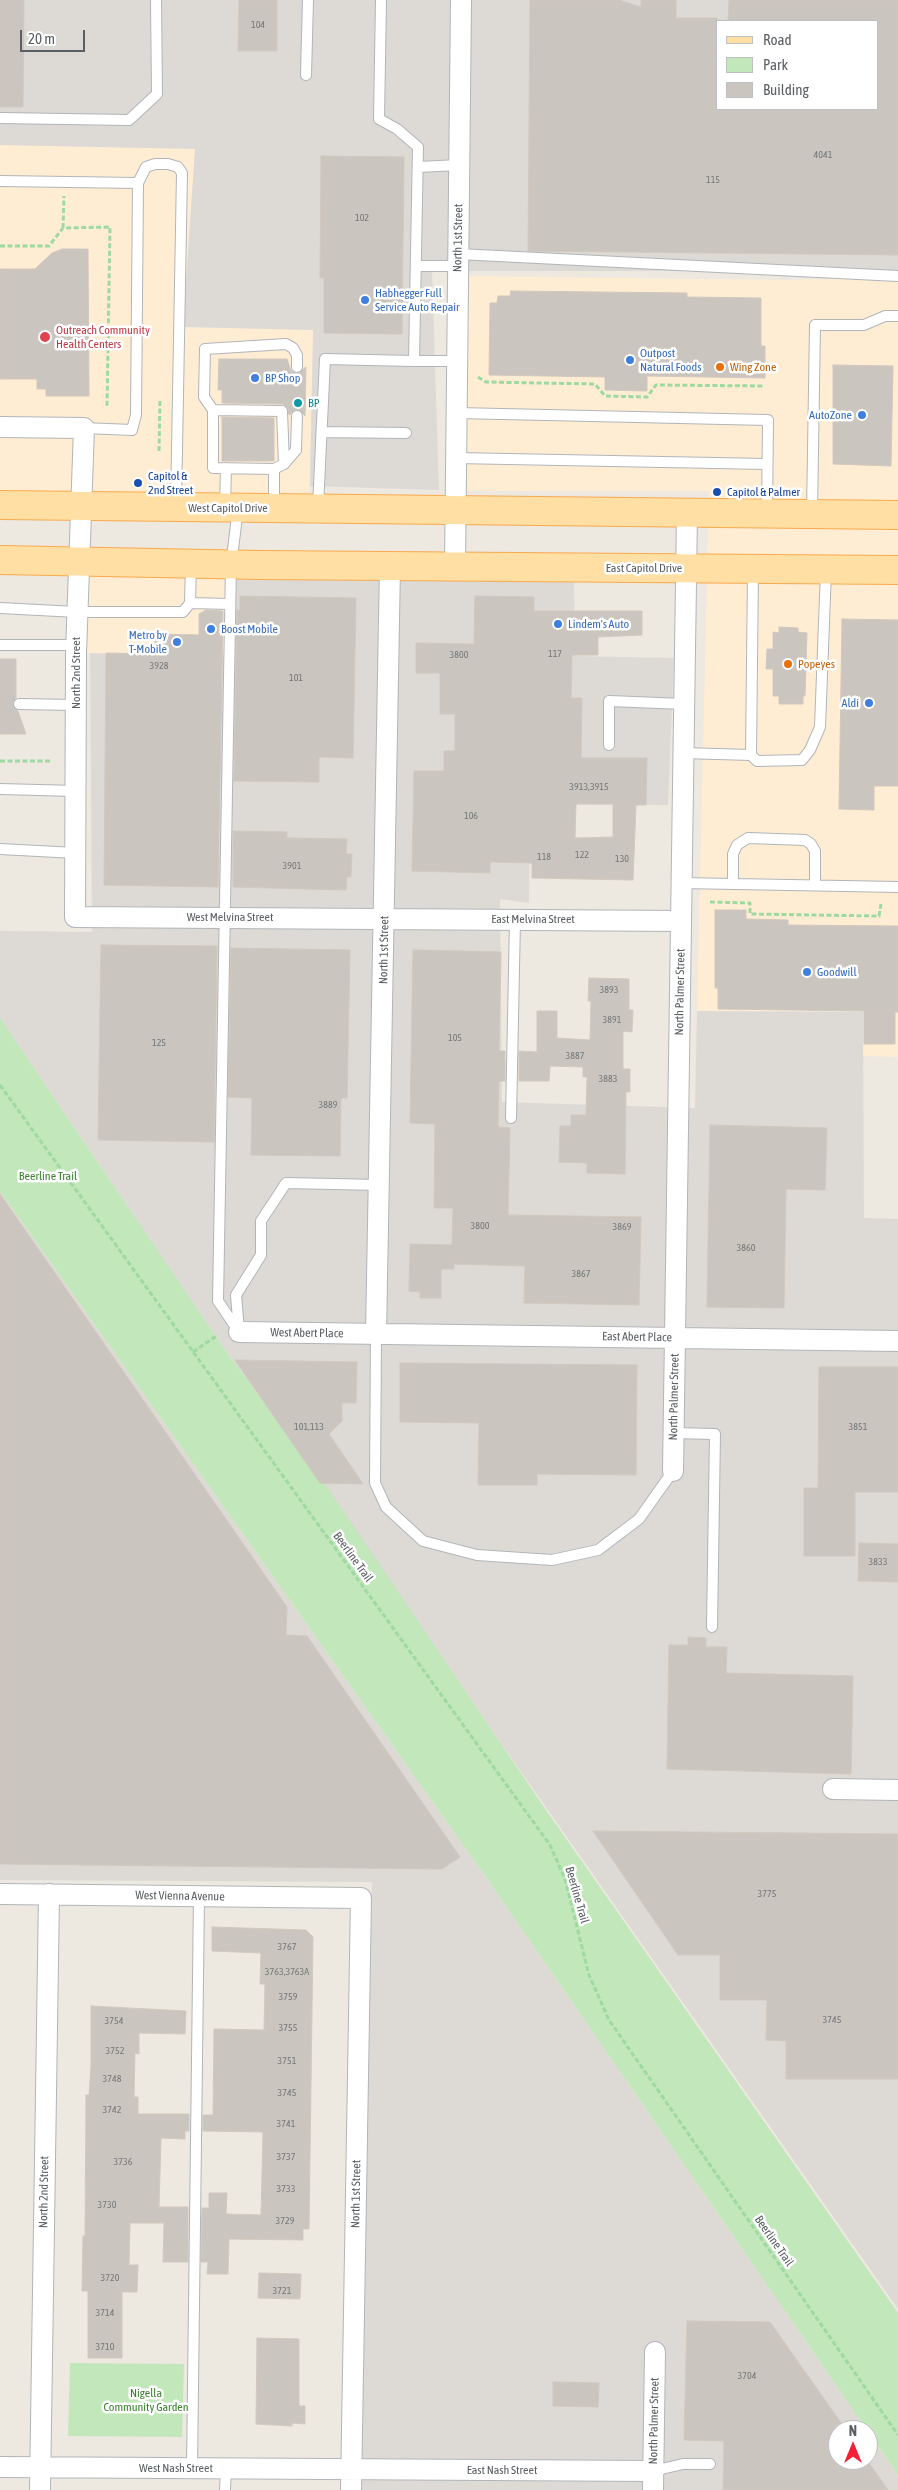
<!DOCTYPE html>
<style>
body{margin:0}
#map{position:relative;width:898px;height:2490px;overflow:hidden;background:#ede8e0;font-family:"Asap Condensed",sans-serif}
canvas{display:block}
.legend{position:absolute;left:716px;top:20px;width:162px;height:90px;box-sizing:border-box;background:#fff;border:1px solid #bdbfc0;margin:0;padding:6px 9px;list-style:none;font-size:15px;color:#595f62}
.legend li{display:flex;align-items:center;gap:10px;height:25px}
.legend b{width:25px;border:1px solid #bdbfc0}
.north{position:absolute;left:828px;top:2420px;width:50px;height:50px;box-sizing:border-box;background:#fff;border:1px solid #bdbfc0;border-radius:50%;rotate:0deg;font-size:14px;font-weight:700;line-height:20px;text-align:center;color:#595f62}
.north::after{content:'';display:block;margin:auto;width:18px;height:22px;background:#f32037;clip-path:polygon(50% 0,100% 100%,50% 72%,0 100%)}
.scale{position:absolute;left:20px;top:30px;width:65px;height:22px;box-sizing:border-box;border:2px solid #595f62;border-top:0;padding-left:6px;font-size:15px;line-height:18px;white-space:nowrap;color:#595f62;-webkit-text-stroke:4px #fff;paint-order:stroke}
</style>
<div id="map">
<canvas width="898" height="2490"></canvas>
<ul class="legend">
<li><b style="height:6px;background:#ffdfa3"></b>Road</li>
<li><b style="height:14px;background:#c2e7ba"></b>Park</li>
<li><b style="height:14px;background:#cac5bf"></b>Building</li>
</ul>
<div class="north">N</div>
<div class="scale">20 m</div>
</div>
<script>
const ctx = document.querySelector('canvas').getContext('2d');
ctx.lineJoin = 'round';
function fill(path, color) { ctx.fillStyle = color; ctx.fill(path, 'evenodd'); }
const poly = rows => new Path2D(rows.map(r => 'M' + r).join(''));
function stroke(path, color, width, dash) { ctx.strokeStyle = color; ctx.lineWidth = width; ctx.lineCap = dash ? 'butt' : 'round'; ctx.setLineDash(dash || []); ctx.stroke(path); }
function label(font, color, halo, rows, align = 'center') {
  ctx.font = font + ' "Asap Condensed",sans-serif'; ctx.lineWidth = 5; ctx.setLineDash([]); ctx.textBaseline = 'middle'; ctx.strokeStyle = halo; ctx.fillStyle = color; for (const [text, x, y, turn = 0] of rows) {
    ctx.save(); ctx.translate(x, y); ctx.rotate((+turn || 0) * Math.PI / 180); ctx.textAlign = isNaN(turn) ? turn : align; if (halo) ctx.strokeText(text, 0, 0); ctx.fillText(text, 0, 0); ctx.restore();
  }
}
fill(poly([
 [0,145,195,149,183,327,313,330,309,508,0,505],
 [464,276,787,280,898,277,898,1057,863,1056,864,1011,697,1011,709,491,464,491],
 [78,561,231,565,229,655,76,653]
]), '#ffedd3');
fill(poly([
 [0,0,898,0,898,271,432,271,439,490,310,486,313,330,183,327,195,149,0,145],
 [717,21,877,21,877,109,717,109],
 [574,576,575,656,674,658,668,805,530,804,529,903,500,899,502,1102,695,1108,697,1011,863,1012,864,1218,898,1219,898,2309,228,1354,0,1018,0,931,92,932,90,653,234,657,236,577],
 [0,1191,488,1880,867,2430,838,2430,838,2460,868,2460,868,2432,898,2475,898,2490,360,2490,372,1882,0,1880]
]), '#dddad5');
fill(poly([
 [0,1018,228,1354,323,1481,546,1810,898,2313,898,2475,488,1880,0,1191],
 [70,2363,184,2364,182,2437,68,2436]
]), '#c2e7ba');
const building = poly([
 [0,0,24,0,23,107,0,107,0,0],
 [239,0,277,0,277,51,238,51,239,0],
 [530,0,619,0,641,7,641,0,676,0,676,18,717,18,717,109,877,109,877,21,728,21,729,0,898,0,898,255,528,251,530,0],
 [321,156,404,157,402,334,324,333,324,278,320,278,321,156],
 [62,249,88,249,89,396,46,396,46,389,37,389,37,379,0,379,0,269,35,269,52,253,62,249],
 [511,291,687,293,687,297,761,298,761,346,765,346,765,378,647,376,647,391,605,390,605,377,489,375,490,303,497,303,498,296,510,296,511,291],
 [219,359,287,359,291,371,297,374,306,367,305,416,298,409,289,415,288,408,283,404,222,403,222,390,218,390,219,359],
 [833,365,893,366,891,466,833,464,833,365],
 [222,417,274,418,274,461,222,461,222,417],
 [240,596,356,598,353,758,319,757,319,782,234,781,237,610,240,610,240,596],
 [475,596,534,597,534,611,642,611,642,635,598,637,598,655,572,655,571,698,582,698,581,758,647,758,646,805,636,805,633,880,532,878,532,863,490,862,490,873,412,871,414,771,444,771,444,751,455,751,455,714,440,714,440,673,416,673,416,643,474,644,475,596],
 [576,804,613,804,613,837,575,838,576,804],
 [206,610,223,611,218,887,104,885,106,653,155,654,155,634,199,635,199,614,206,610],
 [842,619,898,620,898,786,874,786,874,810,839,809,842,619],
 [779,627,798,628,798,632,807,633,805,696,803,696,803,704,779,704,779,696,773,696,773,669,766,669,767,649,773,649,773,632,779,633,779,627],
 [0,659,16,659,16,698,12,704,18,711,26,734,0,734,0,659],
 [233,831,287,832,287,838,347,839,346,854,352,854,351,877,347,877,346,890,233,887,233,831],
 [715,910,746,910,746,919,788,920,788,925,898,926,898,1012,895,1012,895,1044,864,1044,864,1011,718,1009,718,988,715,988,715,910],
 [101,945,217,946,214,1142,98,1140,101,945],
 [231,948,350,950,347,1098,341,1098,340,1156,251,1155,252,1098,228,1097,231,948],
 [413,950,501,952,499,1051,505,1051,505,1081,499,1081,498,1127,510,1128,508,1215,641,1217,639,1305,524,1303,525,1266,454,1264,454,1269,441,1269,441,1298,420,1298,420,1292,409,1291,410,1244,452,1245,453,1208,434,1208,435,1124,410,1123,413,950],
 [589,978,629,979,629,1010,633,1010,632,1032,623,1031,623,1069,630,1069,630,1092,626,1092,625,1174,587,1173,587,1163,559,1162,560,1126,571,1126,571,1115,586,1115,587,1077,583,1077,583,1067,550,1066,549,1081,519,1081,519,1051,537,1052,537,1011,557,1011,557,1038,590,1040,591,1001,588,1001,589,978],
 [710,1125,827,1128,825,1190,786,1189,784,1308,707,1307,710,1125],
 [0,1194,287,1607,286,1635,307,1636,460,1857,442,1869,0,1864,0,1194],
 [235,1360,357,1362,356,1403,342,1403,342,1421,329,1434,363,1484,320,1483,235,1360],
 [400,1363,637,1365,636,1475,537,1474,537,1485,478,1485,479,1423,400,1422,400,1363],
 [819,1367,898,1367,898,1492,855,1492,855,1556,804,1556,804,1488,818,1488,819,1367],
 [859,1543,898,1544,898,1582,858,1581,859,1543],
 [688,1637,706,1638,706,1647,727,1647,726,1673,853,1676,851,1774,667,1769,669,1645,688,1645,688,1637],
 [593,1831,898,1834,898,2079,786,2079,786,2041,766,2040,767,2000,720,2000,720,1955,678,1955,593,1831],
 [212,1927,306,1930,313,1937,309,2229,303,2229,303,2240,229,2239,228,2274,207,2274,208,2262,201,2262,202,2208,209,2208,209,2193,227,2193,226,2214,261,2215,263,2132,203,2131,203,2115,213,2115,214,2029,264,2030,265,1984,260,1984,261,1953,212,1951,212,1927],
 [91,2006,186,2011,185,2034,139,2033,139,2054,135,2053,134,2097,138,2097,138,2114,189,2114,189,2131,185,2131,185,2139,161,2138,159,2207,188,2207,188,2262,163,2262,164,2223,130,2223,129,2265,138,2265,137,2292,122,2292,122,2358,88,2358,88,2291,82,2291,83,2236,85,2236,86,2095,89,2095,91,2066,91,2006],
 [259,2273,301,2274,300,2299,258,2298,259,2273],
 [687,2321,770,2322,846,2430,838,2430,838,2460,867,2460,888,2490,723,2490,724,2441,684,2440,687,2321],
 [257,2338,299,2339,299,2406,305,2406,305,2424,292,2423,292,2426,256,2424,257,2338],
 [553,2382,599,2383,598,2407,553,2406,553,2382]
]);
fill(building, '#cac5bf');
stroke(building, '#d2c8be', 1);
const lane = poly([
 [306,75,308,0],
 [0,118,129,120,157,94,156,0],
 [418,167,459,165],
 [0,181,138,183,136,415,132,430,84,428],
 [138,183,146,167,155,164,168,164,178,167,182,173,176,505],
 [458,254,898,276],
 [416,266,458,266],
 [414,361,457,361],
 [213,410,282,411,284,464,274,469,213,468,213,410],
 [213,410,204,397,205,349,286,344,293,348,297,355,297,367],
 [457,413,768,420,767,513],
 [322,432,406,433],
 [456,458,767,464],
 [284,464,296,450,297,416],
 [274,469,274,508],
 [225,507,226,468],
 [318,507,325,359,414,361,418,147,397,129,379,119,381,0],
 [238,509,231,565,218,1301,239,1332],
 [812,513,815,325,864,325,885,316,898,316],
 [753,570,751,755,757,761,802,760,810,750,820,727,826,570],
 [190,603,230,604],
 [0,608,77,612,183,612,190,603,191,564],
 [0,645,76,645],
 [19,704,76,705],
 [609,745,609,701,684,704],
 [683,753,751,755],
 [0,789,76,791],
 [0,849,76,853],
 [681,883,898,887],
 [733,884,733,854,737,845,748,838,805,840,811,844,815,851,815,885],
 [511,1118,515,919],
 [239,1331,236,1295,261,1255,261,1221,286,1183,380,1185],
 [376,1334,375,1483,386,1507,423,1541,477,1555,552,1560,598,1550,639,1519,673,1471],
 [673,1433,715,1434,712,1627],
 [192,2468,199,1896],
 [653,2471,683,2464,710,2464],
 [225,2490,226,2469]
]);
const street = poly([
 [0,427,84,428,76,653,75,917,681,921],
 [455,567,461,0],
 [239,1332,898,1341],
 [376,1334,390,566],
 [673,1471,687,513],
 [833,1789,898,1790],
 [0,1894,361,1898,351,2490],
 [0,2467,653,2471],
 [40,2490,49,1894],
 [653,2490,655,2352]
]);
const primary = poly([
 [0,505,898,515],
 [0,560,260,565,898,570]
]);
stroke(lane, '#b1b5b9', 12);
stroke(street, '#b1b5b9', 22);
stroke(primary, '#f9a94d', 30);
stroke(poly([
 [63,228,64,196],
 [0,246,49,246,63,228,110,227,107,408],
 [478,377,486,382,595,384,605,396,647,397,656,385,765,386],
 [159,451,160,399],
 [0,761,50,761],
 [710,902,750,903,750,914,879,916,881,904],
 [0,1085,550,1845,565,1879,589,1975,609,2020,898,2435],
 [193,1352,218,1335]
]), '#9dd9a1', 3, [5, 2.5]);
stroke(lane, '#fff', 10);
stroke(street, '#fff', 20);
stroke(primary, '#ffdfa3', 28);
for (const [x, y, r, color] of [
 [365,300,5,"#3f7fe0"],
 [45,337,6,"#e0444e"],
 [630,360,5,"#3f7fe0"],
 [720,367,5,"#e8710a"],
 [255,378,5,"#3f7fe0"],
 [298,403,5,"#0f9aa8"],
 [862,415,5,"#3f7fe0"],
 [138,483,5,"#1a4fb4"],
 [717,492,5,"#1a4fb4"],
 [558,624,5,"#3f7fe0"],
 [211,629,5,"#3f7fe0"],
 [177,642,5,"#3f7fe0"],
 [788,664,5,"#e8710a"],
 [869,703,5,"#3f7fe0"],
 [807,972,5,"#3f7fe0"]
]) { const dot = new Path2D(); dot.arc(x, y, r, 0, 2 * Math.PI); ctx.fillStyle = color; ctx.fill(dot); stroke(dot, '#fff', 2); }
label('10px', '#757879', null, [
 ["104",258,25],
 ["4041",823,155],
 ["115",713,180],
 ["102",362,218],
 ["117",555,654],
 ["3800",459,655],
 ["3928",159,666],
 ["101",296,678],
 ["3913,3915",589,787],
 ["106",471,816],
 ["122",582,855],
 ["118",544,857],
 ["130",622,859],
 ["3901",292,866],
 ["3893",609,990],
 ["3891",612,1020],
 ["105",455,1038],
 ["125",159,1043],
 ["3887",575,1056],
 ["3883",608,1079],
 ["3889",328,1105],
 ["3800",480,1226],
 ["3869",622,1227],
 ["3860",746,1248],
 ["3867",581,1274],
 ["101,113",309,1427],
 ["3851",858,1427],
 ["3833",878,1562],
 ["3775",767,1894],
 ["3767",287,1947],
 ["3763,3763A",287,1972],
 ["3759",288,1997],
 ["3745",832,2020],
 ["3754",114,2021],
 ["3755",288,2028],
 ["3752",115,2051],
 ["3751",287,2061],
 ["3748",112,2079],
 ["3745",287,2093],
 ["3742",112,2110],
 ["3741",286,2124],
 ["3737",286,2157],
 ["3736",123,2162],
 ["3733",286,2189],
 ["3730",107,2205],
 ["3729",285,2221],
 ["3720",110,2278],
 ["3721",282,2291],
 ["3714",105,2313],
 ["3710",105,2347],
 ["3704",747,2376]
]);
label('12px', '#595f62', '#fff', [
 ["North 1st Street",458,238,-89],
 ["West Capitol Drive",228,508],
 ["East Capitol Drive",644,568],
 ["North 2nd Street",76,673,-90],
 ["West Melvina Street",230,917],
 ["East Melvina Street",533,919],
 ["North 1st Street",384,950,-89],
 ["North Palmer Street",680,992,-89],
 ["West Abert Place",307,1333,1],
 ["East Abert Place",637,1337,1],
 ["North Palmer Street",674,1397,-89],
 ["Beerline Trail",353,1557,54],
 ["Beerline Trail",577,1895,74],
 ["West Vienna Avenue",180,1896,1],
 ["North 2nd Street",44,2192,-89],
 ["North 1st Street",356,2194,-89],
 ["Beerline Trail",774,2241,55],
 ["North Palmer Street",654,2421,-89],
 ["West Nash Street",176,2468],
 ["East Nash Street",502,2470]
]);
label('12px', '#366cbe', '#fff', [
 ["Habhegger Full",375,293],
 ["Service Auto Repair",375,307],
 ["Outpost",640,353],
 ["Natural Foods",640,367],
 ["BP Shop",265,378],
 ["AutoZone",852,415,"right"],
 ["Lindem's Auto",568,624],
 ["Boost Mobile",221,629],
 ["Metro by",167,635,"right"],
 ["T-Mobile",167,649,"right"],
 ["Aldi",859,703,"right"],
 ["Goodwill",817,972]
], 'left');
label('12px', '#be3a42', '#fff', [
 ["Outreach Community",56,330],
 ["Health Centers",56,344]
], 'left');
label('12px', '#c56008', '#fff', [
 ["Wing Zone",730,367],
 ["Popeyes",798,664]
], 'left');
label('12px', '#0d838f', '#fff', [
 ["BP",308,403]
], 'left');
label('12px', '#164399', '#fff', [
 ["Capitol &",148,476],
 ["2nd Street",148,490],
 ["Capitol & Palmer",727,492]
], 'left');
label('12px', '#3b832f', '#fff', [
 ["Beerline Trail",48,1176],
 ["Nigella",146,2393],
 ["Community Garden",146,2407]
]);
</script>
